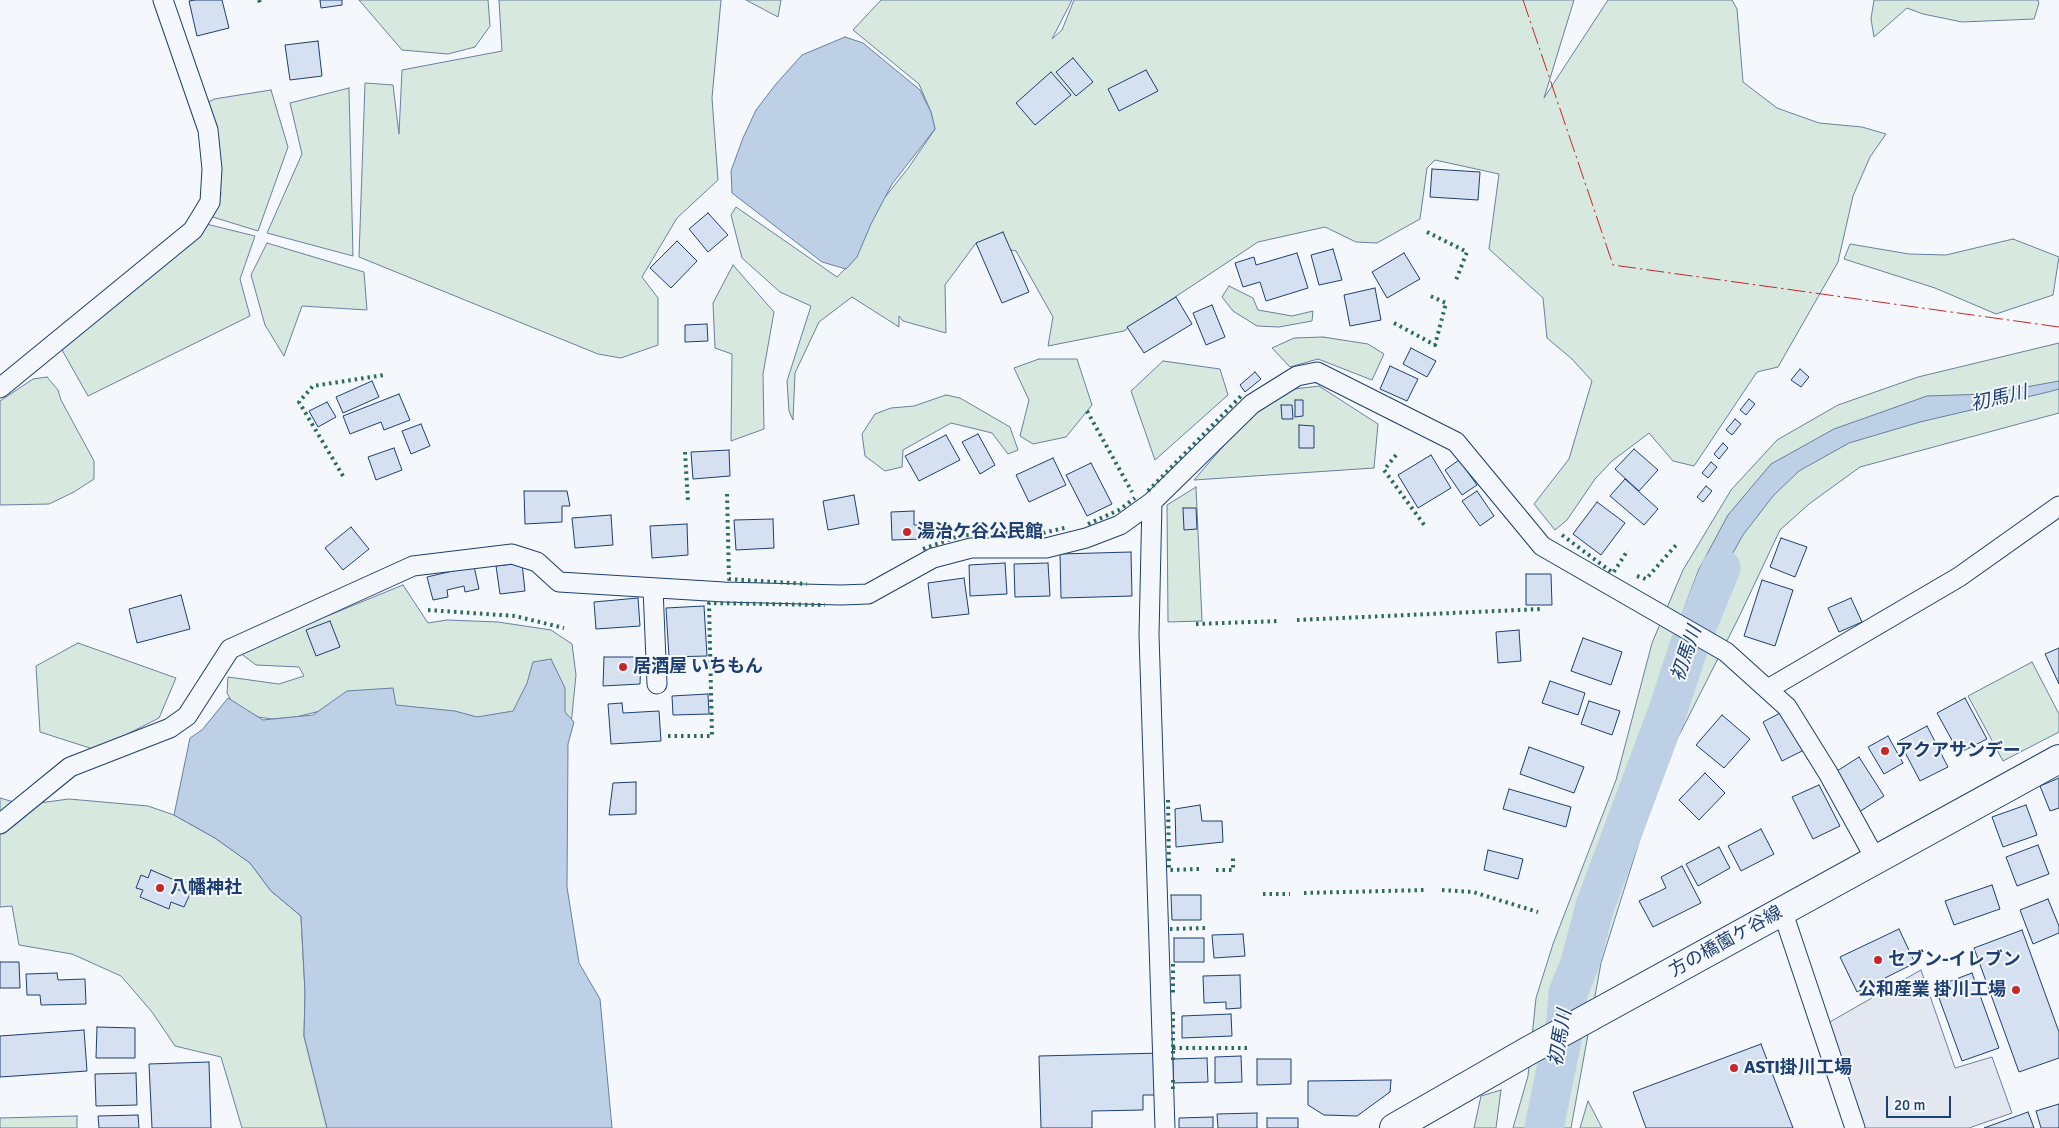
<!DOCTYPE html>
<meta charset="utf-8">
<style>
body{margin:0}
#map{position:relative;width:2059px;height:1128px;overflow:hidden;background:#f4f7fb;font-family:Signika,sans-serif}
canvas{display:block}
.scale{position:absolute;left:1886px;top:1096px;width:65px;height:22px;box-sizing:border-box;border:2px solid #1d3f73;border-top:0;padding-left:6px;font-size:15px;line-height:18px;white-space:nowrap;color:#1d3f73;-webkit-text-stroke:4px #f4f7fb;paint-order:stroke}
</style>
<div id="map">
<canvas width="2059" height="1128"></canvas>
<div class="scale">20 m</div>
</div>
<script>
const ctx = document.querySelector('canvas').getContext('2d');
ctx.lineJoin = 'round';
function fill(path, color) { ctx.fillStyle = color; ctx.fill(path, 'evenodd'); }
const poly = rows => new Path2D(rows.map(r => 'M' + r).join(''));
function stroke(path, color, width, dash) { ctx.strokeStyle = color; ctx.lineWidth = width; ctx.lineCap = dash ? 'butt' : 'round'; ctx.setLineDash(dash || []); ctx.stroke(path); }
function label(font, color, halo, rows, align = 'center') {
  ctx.font = font + ' Signika,"Noto Sans JP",sans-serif'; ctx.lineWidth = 4; ctx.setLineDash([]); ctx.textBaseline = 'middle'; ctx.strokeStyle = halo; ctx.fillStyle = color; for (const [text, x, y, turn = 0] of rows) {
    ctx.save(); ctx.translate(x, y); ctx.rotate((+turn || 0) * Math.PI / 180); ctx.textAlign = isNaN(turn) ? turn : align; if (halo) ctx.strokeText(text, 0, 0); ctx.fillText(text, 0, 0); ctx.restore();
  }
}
const green = poly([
 [359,0,488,0,490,26,475,47,448,54,402,50,359,0],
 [499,0,721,0,712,98,718,180,677,218,642,277,658,298,658,345,621,358,598,354,359,257,365,83,393,85,399,134,402,70,502,51,499,0],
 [746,0,781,0,778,17,746,0],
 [881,0,1072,0,1052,39,1062,30,1074,0,1574,0,1544,98,1608,0,1732,0,1737,9,1743,82,1777,108,1819,123,1862,127,1886,134,1870,157,1853,196,1838,262,1778,367,1757,372,1694,466,1673,461,1649,433,1612,461,1595,479,1567,520,1555,530,1534,504,1569,459,1592,381,1572,359,1547,338,1543,298,1489,249,1499,174,1435,160,1427,168,1420,219,1377,243,1356,242,1325,227,1258,242,1124,331,1048,346,1053,317,1016,251,976,243,945,285,946,333,903,321,899,316,899,327,852,297,819,322,795,373,793,420,789,411,787,381,811,306,780,292,742,258,731,215,736,207,837,277,857,257,855,235,909,167,935,129,931,112,919,84,853,30,881,0],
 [1874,0,2038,0,2039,3,2034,19,1962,22,1923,14,1907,8,1874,37,1871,19,1874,0],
 [349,88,353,256,267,233,302,154,290,103,349,88],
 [271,90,288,147,258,231,203,214,221,194,208,130,200,107,214,99,271,90],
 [198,222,255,236,240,279,250,316,88,396,57,341,198,222],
 [2013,239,2059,257,2053,295,1996,314,1935,288,1844,259,1850,244,1909,254,1946,255,2013,239],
 [267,243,364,272,367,310,302,306,284,356,265,325,251,275,267,243],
 [733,265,774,312,763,374,764,429,731,441,732,354,715,348,713,303,733,265],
 [1229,286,1253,298,1258,310,1292,316,1313,311,1312,321,1279,327,1257,326,1233,311,1222,297,1229,286],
 [1323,337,1368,344,1384,354,1372,380,1318,359,1290,367,1272,348,1294,338,1323,337],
 [2059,343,2059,413,1860,467,1809,504,1780,530,1738,619,1662,769,1601,963,1571,1128,1513,1128,1528,1076,1536,998,1553,944,1616,780,1652,643,1683,570,1731,490,1777,440,1838,405,1918,377,2059,343],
 [1039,359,1077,359,1092,405,1066,437,1033,444,1020,436,1029,400,1014,368,1039,359],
 [1163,361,1220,369,1228,395,1155,460,1131,391,1163,361],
 [47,377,58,390,61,400,94,461,94,479,74,492,49,504,0,505,0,401,33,379,47,377],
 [1319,386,1378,424,1374,468,1194,480,1270,392,1319,386],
 [946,395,960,398,1010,427,1018,450,1008,454,992,433,951,423,903,450,902,467,885,471,865,456,862,434,875,414,891,408,914,406,946,395],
 [1196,487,1202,621,1168,622,1167,505,1196,487],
 [403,585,428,623,447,620,498,622,551,630,572,644,576,675,570,735,340,706,296,717,272,719,258,717,233,704,227,693,228,677,279,684,304,676,299,667,256,665,239,652,403,585],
 [78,643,176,678,159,718,96,750,40,732,36,666,78,643],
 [2032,662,2059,714,2059,732,2003,761,1968,696,2032,662],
 [0,798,24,805,69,799,148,806,174,815,215,838,250,863,271,891,301,916,305,992,304,1036,327,1128,242,1128,221,1057,175,1046,152,1012,121,976,72,954,19,945,12,906,0,907,0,798],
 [1501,1090,1496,1128,1474,1128,1481,1096,1501,1090],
 [1588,1101,1602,1128,1580,1128,1588,1101],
 [77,1116,77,1128,0,1128,0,1118,77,1116]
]);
fill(green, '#d7e8df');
stroke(green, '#687fa3', 1);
const parking = poly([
 [1921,970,1955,1068,1992,1057,2012,1113,1969,1128,1863,1128,1828,1023,1921,970]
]);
fill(parking, '#e3e8f0');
stroke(parking, '#687fa3', 1);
const water = poly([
 [845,37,863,43,920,90,931,112,935,129,892,184,871,224,857,257,846,269,822,262,732,193,731,171,743,138,756,110,776,84,802,55,845,37],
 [2059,381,2059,389,2048,392,1920,422,1849,443,1799,471,1773,496,1743,535,1721,574,1704,620,1685,606,1699,569,1728,515,1771,464,1834,429,1927,396,1988,394,2059,381],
 [551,659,565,688,565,712,574,722,568,744,567,887,579,963,600,999,612,1128,327,1128,304,1036,305,992,301,916,271,891,250,863,215,838,174,815,190,738,202,730,228,698,263,720,313,715,347,691,393,688,396,705,455,711,477,717,513,711,527,683,533,662,551,659]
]);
fill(water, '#bed0e5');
stroke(water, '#687fa3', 1);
stroke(poly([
 [1544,1128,1566,1020,1568,993,1580,963,1595,906,1667,713,1689,646,1721,568]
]), '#bed0e5', 39);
const building = poly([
 [195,0,222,0,229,28,197,36,189,1,195,0],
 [320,0,342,0,342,5,321,8,320,0],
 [318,41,322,76,290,80,285,45,318,41],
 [1073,58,1093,82,1076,96,1056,72,1073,58],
 [1146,70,1158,91,1119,111,1108,89,1146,70],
 [1051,72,1071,95,1035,125,1016,103,1051,72],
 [1432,169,1480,172,1478,200,1430,197,1432,169],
 [708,213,728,235,708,252,689,229,708,213],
 [1003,232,1029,292,1002,303,976,243,1003,232],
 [677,241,697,261,671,288,650,268,677,241],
 [1333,249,1342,280,1319,285,1311,255,1333,249],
 [1297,253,1308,288,1266,301,1260,282,1243,287,1235,263,1254,257,1256,265,1297,253],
 [1404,253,1420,279,1387,298,1372,272,1404,253],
 [1375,288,1381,320,1350,326,1344,295,1375,288],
 [1176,297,1192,324,1144,353,1127,327,1176,297],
 [1212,305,1225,337,1206,345,1193,313,1212,305],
 [707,324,708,341,685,342,685,325,707,324],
 [1411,348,1436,361,1427,377,1403,364,1411,348],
 [1390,366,1418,379,1407,401,1380,389,1390,366],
 [1800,369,1809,377,1801,387,1791,380,1800,369],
 [1255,372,1261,379,1245,392,1240,385,1255,372],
 [372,381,379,397,343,413,336,397,372,381],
 [399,394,410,420,384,430,381,422,350,434,343,416,399,394],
 [1749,399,1755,404,1746,415,1740,410,1749,399],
 [1295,400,1303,400,1303,416,1295,417,1295,400],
 [327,402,336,417,318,427,309,411,327,402],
 [1281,405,1292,405,1293,419,1282,419,1281,405],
 [1735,419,1741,424,1732,435,1726,430,1735,419],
 [421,424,430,446,411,454,402,431,421,424],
 [1299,425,1314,426,1314,448,1299,448,1299,425],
 [978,434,995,465,980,474,962,442,978,434],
 [946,435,960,460,919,481,905,456,946,435],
 [1723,443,1728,448,1719,459,1714,454,1723,443],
 [394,448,402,470,376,480,368,457,394,448],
 [1634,449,1658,470,1639,491,1615,469,1634,449],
 [729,450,730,476,693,479,691,452,729,450],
 [1431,455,1451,488,1418,508,1398,475,1431,455],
 [1053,458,1066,485,1029,502,1016,475,1053,458],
 [1459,460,1477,485,1462,495,1445,470,1459,460],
 [1711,462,1717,467,1708,478,1702,473,1711,462],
 [1091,463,1112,504,1087,516,1066,475,1091,463],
 [1625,479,1658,509,1644,525,1610,496,1625,479],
 [1706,486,1712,491,1703,502,1697,497,1706,486],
 [524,491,567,491,570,506,562,506,562,522,525,524,524,491],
 [1477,491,1494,516,1480,526,1462,501,1477,491],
 [854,495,859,524,828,530,823,501,854,495],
 [1597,502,1625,523,1601,555,1573,534,1597,502],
 [1183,508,1196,508,1197,529,1184,530,1183,508],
 [914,511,914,525,923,525,923,539,892,540,891,512,914,511],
 [611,515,613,545,575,548,572,518,611,515],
 [773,519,774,548,736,550,734,520,773,519],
 [687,524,688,555,652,558,650,526,687,524],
 [351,527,369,549,343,570,325,548,351,527],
 [1781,538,1807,547,1795,577,1770,567,1781,538],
 [1131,552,1132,596,1061,598,1060,554,1131,552],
 [522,563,525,591,500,594,496,566,522,563],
 [1005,563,1007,594,970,596,969,565,1005,563],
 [1048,563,1050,596,1015,597,1014,564,1048,563],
 [474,566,479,589,465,592,464,586,447,590,448,597,433,600,427,577,474,566],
 [1526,574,1551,574,1552,605,1526,605,1526,574],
 [964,578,969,614,932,618,928,583,964,578],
 [1762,580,1793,590,1775,646,1744,636,1762,580],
 [181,595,190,629,137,643,129,609,181,595],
 [638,598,640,626,596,629,594,602,638,598],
 [1851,598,1862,622,1839,632,1828,608,1851,598],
 [704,606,707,656,669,657,666,608,704,606],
 [330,621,340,647,316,656,306,630,330,621],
 [1519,630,1521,661,1498,663,1496,632,1519,630],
 [1583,638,1622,652,1611,685,1571,671,1583,638],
 [2059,648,2059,684,2045,654,2059,648],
 [604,657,641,657,640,684,603,686,604,657],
 [1550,681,1585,693,1578,715,1542,703,1550,681],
 [708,694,709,714,673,715,672,696,708,694],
 [1965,698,1987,739,1959,753,1937,713,1965,698],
 [1589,701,1620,711,1612,735,1581,724,1589,701],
 [622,703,623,713,659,711,661,741,611,744,608,704,622,703],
 [1784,711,1804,750,1782,761,1763,722,1784,711],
 [1722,715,1750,739,1724,768,1696,745,1722,715],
 [1927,726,1948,767,1920,781,1899,741,1927,726],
 [1888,736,1903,763,1884,774,1868,747,1888,736],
 [1529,747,1584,767,1574,793,1520,774,1529,747],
 [1859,757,1884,796,1859,812,1834,773,1859,757],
 [1705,773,1725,793,1699,820,1679,800,1705,773],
 [2059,778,2059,808,2050,811,2040,786,2059,778],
 [636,782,636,814,609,815,613,783,636,782],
 [1819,785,1840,826,1813,839,1792,797,1819,785],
 [1509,789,1571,807,1566,827,1503,809,1509,789],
 [1200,805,1202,821,1222,821,1223,842,1176,847,1175,809,1200,805],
 [2026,805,2037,835,2003,847,1992,817,2026,805],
 [1761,829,1774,854,1741,871,1728,846,1761,829],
 [2038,845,2049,874,2017,886,2006,857,2038,845],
 [1719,847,1730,868,1698,886,1686,864,1719,847],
 [1488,850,1523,859,1518,879,1484,870,1488,850],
 [1682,866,1701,903,1653,927,1639,901,1666,888,1661,877,1682,866],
 [151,870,179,882,176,889,190,894,184,907,171,902,169,909,140,897,143,890,136,888,141,875,148,878,151,870],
 [1992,885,2000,909,1954,925,1945,901,1992,885],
 [1171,895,1201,895,1201,920,1172,920,1171,895],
 [2048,899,2059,926,2059,933,2033,944,2020,910,2048,899],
 [1899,929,1915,963,1857,992,1840,957,1899,929],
 [2022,930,2059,1032,2059,1058,2019,1072,1974,948,2022,930],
 [1243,934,1245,956,1214,958,1212,935,1243,934],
 [1174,938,1204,938,1204,962,1174,962,1174,938],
 [0,962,19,962,20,988,0,988,0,962],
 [57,973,58,980,85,979,86,1004,41,1005,40,995,27,995,26,974,57,973],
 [1972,973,1999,1048,1962,1061,1935,987,1972,973],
 [1240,975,1241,1008,1226,1009,1226,1002,1204,1003,1203,976,1240,975],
 [1231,1014,1232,1036,1182,1038,1182,1016,1231,1014],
 [97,1027,135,1028,135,1058,96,1058,97,1027],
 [84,1030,87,1071,0,1077,0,1036,84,1030],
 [1761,1044,1793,1128,1646,1128,1633,1092,1761,1044],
 [1163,1053,1164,1095,1143,1095,1143,1110,1092,1111,1092,1128,1041,1128,1039,1056,1163,1053],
 [1241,1056,1242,1082,1215,1083,1215,1057,1241,1056],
 [1207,1058,1208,1082,1173,1083,1173,1059,1207,1058],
 [1257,1059,1291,1059,1291,1084,1257,1085,1257,1059],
 [209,1062,211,1128,152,1128,149,1064,209,1062],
 [136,1073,137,1105,96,1106,95,1074,136,1073],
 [1391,1080,1390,1092,1357,1116,1324,1115,1308,1105,1308,1081,1391,1080],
 [2059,1104,2059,1128,2041,1128,2036,1111,2059,1104],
 [2028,1112,2034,1128,1984,1128,2028,1112],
 [1257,1113,1257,1128,1218,1128,1217,1114,1257,1113],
 [138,1115,139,1128,99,1128,98,1116,138,1115],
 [1213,1117,1213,1128,1179,1128,1179,1118,1213,1117],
 [1267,1118,1298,1118,1298,1128,1267,1128,1267,1118]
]);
fill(building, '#d5e0f0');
stroke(building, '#1d3f73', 1);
const minor = poly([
 [0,388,193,230,210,202,212,169,208,130,163,0],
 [1152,502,1149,635,1165,1128],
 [653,588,657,684],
 [1768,689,1959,577,2059,506],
 [0,824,70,767,170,728,187,716,230,649,413,566,512,554,537,562,559,582,724,592,841,595,868,594,933,558,971,548,1046,548,1086,538,1120,525,1152,502,1252,404,1297,376,1317,372,1456,442,1542,546,1726,652,1787,707,1828,773,1876,860],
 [1782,910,1855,1128]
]);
const secondary = poly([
 [1394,1128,1528,1051,2059,759]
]);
stroke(minor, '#1d3f73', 21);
stroke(secondary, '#1d3f73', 30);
stroke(minor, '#f4f7fb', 19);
stroke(secondary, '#f4f7fb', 28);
stroke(poly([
 [259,0,261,6],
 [1427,232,1467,252,1456,280],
 [1394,323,1435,345,1446,303,1428,295],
 [1087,411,1132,492],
 [685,452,688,502],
 [1396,455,1384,470,1425,526],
 [343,476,299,402,313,386,384,375],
 [1148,491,1242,395],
 [727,494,729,579,807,584],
 [1088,524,1119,510,1135,498],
 [1043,533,1068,527],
 [1562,535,1613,573,1628,550],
 [923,549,959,536,998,532,1019,534],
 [1637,576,1646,579,1677,544],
 [428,610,515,616,564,628],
 [1297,620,1541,609],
 [1196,624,1279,621],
 [668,736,712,736,709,603,825,605],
 [1168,800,1169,870,1200,869],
 [1216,870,1233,870,1233,857],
 [1442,890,1473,892,1538,912],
 [1304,893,1426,890],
 [1263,894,1290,894],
 [1170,929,1205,928],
 [1173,964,1173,996],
 [1173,1012,1173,1063],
 [1173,1048,1250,1048],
 [1173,1080,1173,1093]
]), '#2c6c60', 4, [2.5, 4]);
stroke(poly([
 [1523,0,1613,265,2059,327]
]), '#c62828', 1, [18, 4, 2.5, 4]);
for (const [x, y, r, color] of [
 [907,532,5,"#c62828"],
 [623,667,5,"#c62828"],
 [1885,751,5,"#c62828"],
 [160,888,5,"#c62828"],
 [1878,960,5,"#c62828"],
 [2016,990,5,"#c62828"],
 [1734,1068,5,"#c62828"]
]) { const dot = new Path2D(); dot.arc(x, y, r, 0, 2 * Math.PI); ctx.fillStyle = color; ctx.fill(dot); stroke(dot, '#f4f7fb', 2); }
label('bold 18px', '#1d3f73', '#f4f7fb', [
 ["湯治ケ谷公民館",917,532],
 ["居酒屋 いちもん",633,667],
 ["アクアサンデー",1895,751],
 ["八幡神社",170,888],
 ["セブン-イレブン",1888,960],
 ["公和産業 掛川工場",2006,990,"right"],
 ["ASTI掛川工場",1744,1068]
], 'left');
label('18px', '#1d3f73', '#f4f7fb', [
 ["方の橋薗ケ谷線",1726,942,-29]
]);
label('italic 19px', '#1d3f73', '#f4f7fb', [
 ["初馬川",1999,399,-13],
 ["初馬川",1687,654,-71],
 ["初馬川",1561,1038,-80]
]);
</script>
